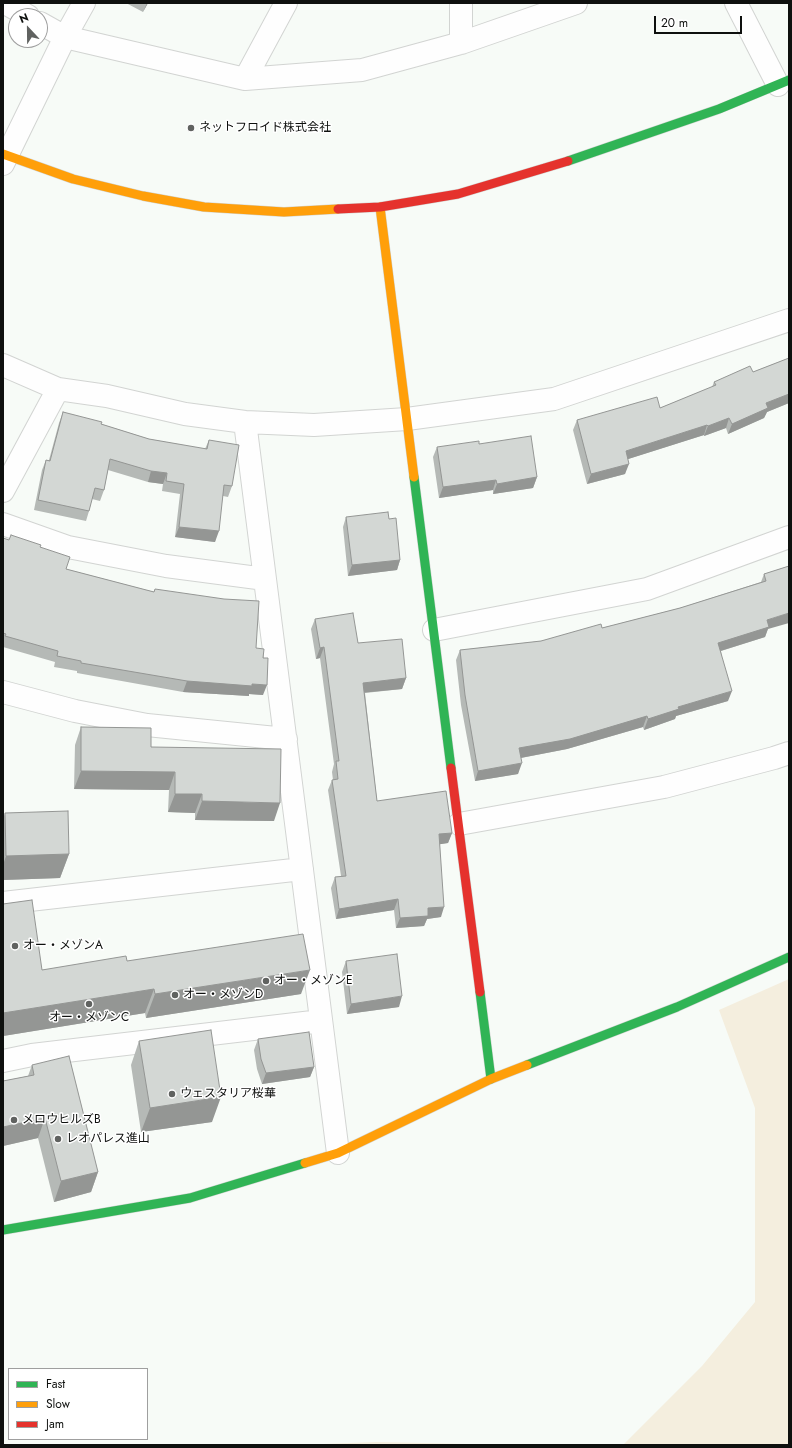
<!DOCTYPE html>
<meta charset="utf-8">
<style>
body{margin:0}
#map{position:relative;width:792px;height:1448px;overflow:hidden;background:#f7fbf7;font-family:Jost,sans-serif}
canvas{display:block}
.frame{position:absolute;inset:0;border:4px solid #0e100e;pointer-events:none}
.legend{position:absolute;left:8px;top:1368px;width:140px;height:72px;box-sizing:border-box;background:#fff;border:1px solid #9f9f9f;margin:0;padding:5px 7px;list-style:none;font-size:12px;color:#0e100e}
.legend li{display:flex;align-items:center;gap:8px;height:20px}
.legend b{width:20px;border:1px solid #9f9f9f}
.north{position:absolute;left:8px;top:8px;width:40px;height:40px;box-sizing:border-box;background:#fff;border:1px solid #9f9f9f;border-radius:50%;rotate:338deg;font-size:11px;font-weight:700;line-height:16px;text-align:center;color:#0e100e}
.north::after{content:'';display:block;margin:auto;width:14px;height:18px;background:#606260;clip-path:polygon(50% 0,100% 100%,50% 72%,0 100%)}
.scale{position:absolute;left:654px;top:16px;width:88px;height:18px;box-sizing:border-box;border:2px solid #0e100e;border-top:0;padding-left:5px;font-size:12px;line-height:14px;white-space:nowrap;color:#0e100e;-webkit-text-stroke:3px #fff;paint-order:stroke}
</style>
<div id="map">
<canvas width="792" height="1448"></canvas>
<div class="frame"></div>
<ul class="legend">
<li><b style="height:5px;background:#30b455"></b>Fast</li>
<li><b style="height:5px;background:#ff9f0a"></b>Slow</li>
<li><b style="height:5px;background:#e5322d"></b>Jam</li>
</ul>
<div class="north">N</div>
<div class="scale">20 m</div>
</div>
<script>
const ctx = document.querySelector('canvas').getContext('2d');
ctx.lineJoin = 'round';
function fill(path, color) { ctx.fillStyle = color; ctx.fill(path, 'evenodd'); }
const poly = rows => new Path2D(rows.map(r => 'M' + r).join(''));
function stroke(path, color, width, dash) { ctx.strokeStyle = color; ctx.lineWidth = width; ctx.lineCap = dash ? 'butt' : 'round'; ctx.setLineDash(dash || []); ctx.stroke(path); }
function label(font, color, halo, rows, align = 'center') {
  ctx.font = font + ' Jost,"Noto Sans JP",sans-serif'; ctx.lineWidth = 3; ctx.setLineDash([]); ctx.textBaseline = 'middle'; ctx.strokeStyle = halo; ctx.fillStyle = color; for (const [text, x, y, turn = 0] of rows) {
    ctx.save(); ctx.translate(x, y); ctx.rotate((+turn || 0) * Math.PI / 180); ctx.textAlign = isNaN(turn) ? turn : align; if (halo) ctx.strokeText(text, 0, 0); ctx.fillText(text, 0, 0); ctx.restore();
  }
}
fill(poly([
 [789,979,789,1445,623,1445,702,1366,755,1302,755,1108,719,1010],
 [377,1442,513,1445,296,1445]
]), '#f4eede');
const street = poly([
 [5,3,28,16],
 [461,3,461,43],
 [736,3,778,85],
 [40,23,65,37,245,79,362,70,461,43,576,3],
 [245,79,286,3],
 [3,164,65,37,84,3],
 [3,365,58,389,107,396,185,414,245,422,314,425,407,419,554,399,789,320],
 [245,422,338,1153],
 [3,491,58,389],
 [3,524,68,547,166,566,265,579],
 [434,630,647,589,789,537],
 [3,692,75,711,147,725,286,739],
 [459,824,664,787,774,758,789,753],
 [3,903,302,869],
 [3,1061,32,1055,321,1021]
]);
const fast = poly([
 [568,161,719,109,789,80],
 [414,477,451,768],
 [480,992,491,1079],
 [527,1065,677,1007,789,957],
 [3,1230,190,1198,305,1163]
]);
const slow = poly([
 [3,154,73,179,143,196,204,207,284,212,338,209],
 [380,207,414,477],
 [305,1163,338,1153,491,1079,527,1065]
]);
const jam = poly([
 [338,209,380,207,458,194,568,161],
 [451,768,480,992]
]);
stroke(street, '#d2d4d2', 24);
stroke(fast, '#d2d4d2', 10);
stroke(slow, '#d2d4d2', 10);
stroke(jam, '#d2d4d2', 10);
stroke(street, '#fefefe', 22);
stroke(fast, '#30b455', 9);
stroke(slow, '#ff9f0a', 9);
stroke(jam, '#e5322d', 9);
fill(poly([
 [126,3,148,3,143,12],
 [789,358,789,403,767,412,764,418,728,434,726,428,704,436,704,435,628,459,625,474,587,484,573,430,577,420,660,408,712,387,714,382,753,372],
 [63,412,149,439,205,449,209,440,232,486,228,497,223,496,215,542,175,537,180,494,162,491,163,484,148,482,108,470,104,490,100,501,92,499,89,511,86,521,34,510,42,470,46,460,49,460,59,423],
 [479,444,537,477,533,488,493,494,493,490,439,498,433,457,437,447],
 [346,517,389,519,400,560,397,570,348,576,343,527],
 [3,538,9,540,40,547,66,569,154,592,155,589,256,648,263,658,263,695,249,694,249,696,183,692,77,673,77,671,54,667,55,662,3,647],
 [789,566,765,637,721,651,728,701,676,716,675,719,644,730,643,727,567,749,521,758,518,774,475,781,461,705,456,660,460,650,541,641,602,628,680,608,761,582,764,574],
 [315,619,358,643,406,678,402,689,365,693,377,801,452,833,448,843,440,844,441,917,427,919,424,926,396,928,394,910,336,919,331,888,335,877,341,876,328,790,332,780,333,780,332,772,334,764,320,658,316,659,311,629],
 [81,727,151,747,274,821,195,820,195,813,168,812,169,790,74,789,75,745],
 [5,813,69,854,60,878,3,880,3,819],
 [3,904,42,970,127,961,301,994,146,1018,145,1013,3,1036],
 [346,961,399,1007,347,1014,342,972],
 [258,1039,314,1067,310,1077,262,1084,257,1069,254,1050],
 [139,1041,212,1122,141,1132,131,1065],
 [32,1065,98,1172,91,1192,54,1202,38,1138,3,1146,3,1081,28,1076]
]), '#b5b9b6');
fill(poly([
 [147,3,148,3,143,12],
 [789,394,789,403,767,412,764,418,728,434,732,424,766,403],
 [729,418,726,428,704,436,708,426],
 [707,425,704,435,622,461,626,451],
 [629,464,625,474,587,484,591,474],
 [151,471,167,473,163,484,148,482],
 [537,477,533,488,493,494,497,484],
 [496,480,493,490,439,498,443,487],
 [179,527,219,531,215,542,175,537],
 [400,560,397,570,348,576,352,565],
 [789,613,789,623,768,629,765,637,714,653,718,643,767,620],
 [324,647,320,658,316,659,320,648],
 [406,678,402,689,360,693,363,683],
 [187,681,252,684,267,685,263,695,249,694,249,696,183,692],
 [732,691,728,701,676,716,675,719,644,730,648,719,678,707],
 [647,716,643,727,567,749,515,759,519,748],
 [522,763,518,774,475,781,478,771],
 [81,771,175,772,169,790,74,789],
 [175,794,202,794,195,813,168,812],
 [202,801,280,803,274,821,195,820],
 [452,833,448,843,435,845,439,834],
 [69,854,60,878,3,880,3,865,6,856],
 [398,899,394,910,336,919,339,909],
 [444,907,441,917,427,919,424,926,396,928,400,918,428,908],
 [310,970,301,994,146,1018,155,994],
 [154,989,145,1013,3,1036,3,1013],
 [402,996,399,1007,347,1014,351,1004],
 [314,1067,310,1077,262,1084,266,1073],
 [221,1097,212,1122,141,1132,150,1108],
 [45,1118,38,1138,3,1146,3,1127],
 [98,1172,91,1192,54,1202,61,1181]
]), '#949694');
const building = poly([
 [789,358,789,394,766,403,768,408,732,424,729,418,708,426,707,425,626,451,629,464,591,474,577,420,657,397,660,408,716,385,714,382,750,366,753,372,789,358],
 [63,412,102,422,101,424,149,439,207,449,209,440,239,445,232,486,224,485,219,531,179,527,184,484,166,481,167,473,151,471,110,459,104,490,95,488,89,511,38,500,46,460,50,461,63,412],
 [531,436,537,477,497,484,496,480,443,487,437,447,479,441,479,444,531,436],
 [388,512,389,519,396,518,400,560,352,565,346,517,388,512],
 [11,535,41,545,40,547,70,557,66,569,154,592,155,589,224,599,259,601,256,648,264,649,263,658,268,658,267,685,252,684,252,686,187,681,81,663,81,661,57,656,58,651,5,636,6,634,3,633,3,538,9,540,11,535],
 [789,566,789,613,767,620,769,627,718,643,732,691,678,707,679,709,648,719,647,716,570,739,519,748,522,763,478,771,465,695,460,650,541,641,601,624,602,628,680,608,766,581,764,574,789,566],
 [353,613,358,643,402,639,406,678,363,683,377,801,446,791,452,833,439,834,444,907,428,908,428,916,400,918,398,899,339,909,335,877,346,876,332,780,338,779,336,761,339,761,324,647,320,648,315,619,353,613],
 [81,727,151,728,151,747,281,749,280,803,202,801,202,794,175,794,175,772,81,771,81,727],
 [68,811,69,854,6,856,5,813,68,811],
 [32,900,42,970,126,956,127,961,303,934,310,970,155,994,154,989,3,1013,3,904,32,900],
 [397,954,402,996,351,1004,346,961,397,954],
 [211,1030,221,1097,150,1108,139,1041,211,1030],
 [309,1032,314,1067,266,1073,261,1059,258,1039,309,1032],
 [69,1056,98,1172,61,1181,45,1118,3,1127,3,1081,34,1075,32,1065,69,1056]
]);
fill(building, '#d3d7d4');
stroke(building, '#949694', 1);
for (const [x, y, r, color] of [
 [191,128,4,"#606260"],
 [15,946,4,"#606260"],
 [266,981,4,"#606260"],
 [175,995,4,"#606260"],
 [89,1004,4,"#606260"],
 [172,1094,4,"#606260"],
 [14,1120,4,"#606260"],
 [58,1139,4,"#606260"]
]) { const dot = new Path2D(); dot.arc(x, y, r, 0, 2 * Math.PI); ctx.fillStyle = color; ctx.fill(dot); stroke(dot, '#fff', 1.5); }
label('12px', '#0e100e', '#fff', [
 ["ネットフロイド株式会社",199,128],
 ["オー・メゾンA",23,946],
 ["オー・メゾンE",274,981],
 ["オー・メゾンD",183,995],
 ["オー・メゾンC",89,1018,"center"],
 ["ウェスタリア桜華",180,1094],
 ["メロウヒルズB",22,1120],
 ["レオパレス進山",66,1139]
], 'left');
</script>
